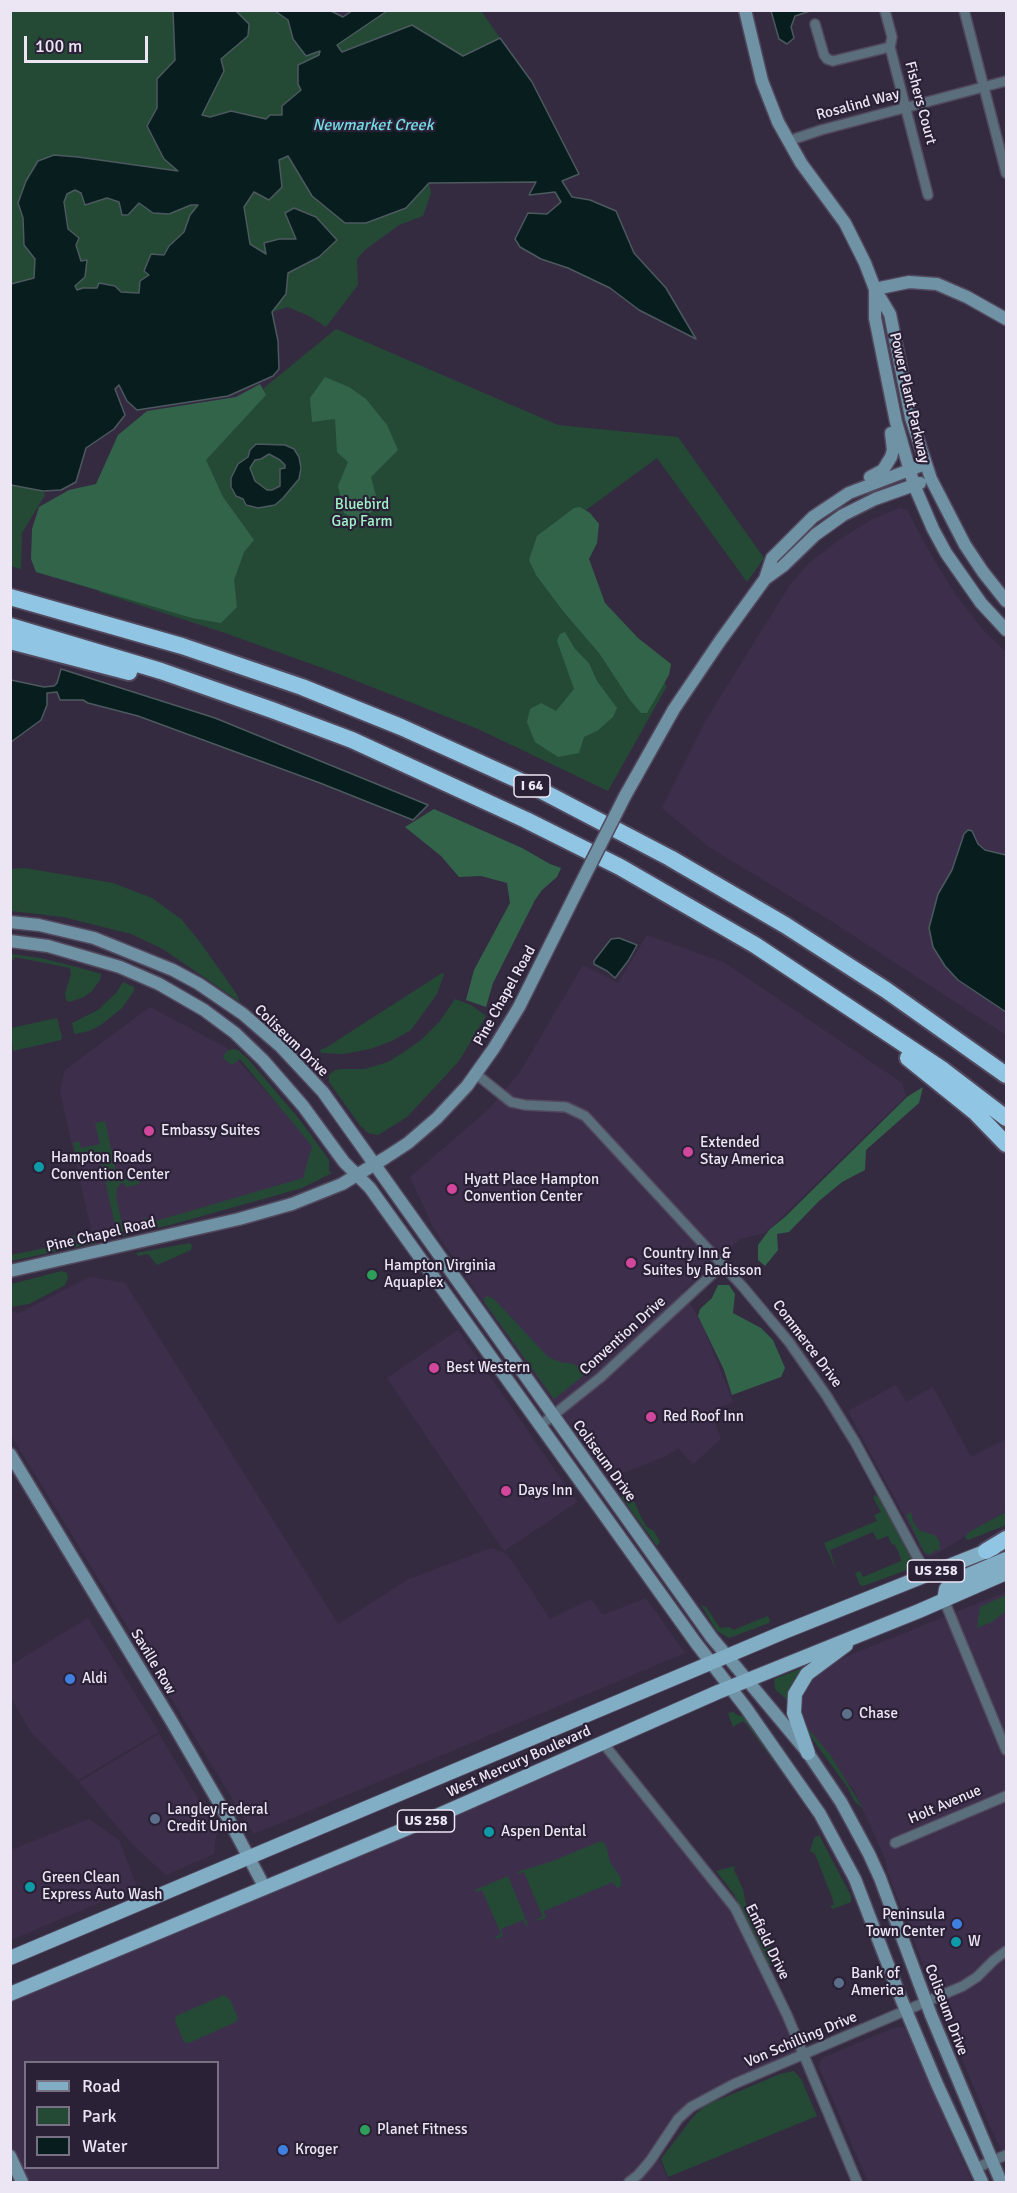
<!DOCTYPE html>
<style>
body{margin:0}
#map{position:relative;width:1017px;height:2193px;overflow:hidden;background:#352b41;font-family:Signika,sans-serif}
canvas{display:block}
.frame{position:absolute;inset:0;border:12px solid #ece6f4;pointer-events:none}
.legend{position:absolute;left:24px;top:2061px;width:195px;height:108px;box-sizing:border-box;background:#2b2137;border:2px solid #787083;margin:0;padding:8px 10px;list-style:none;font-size:18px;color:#ece6f4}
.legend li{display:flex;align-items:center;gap:12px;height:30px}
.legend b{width:30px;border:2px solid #787083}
.scale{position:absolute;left:24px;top:36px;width:124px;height:27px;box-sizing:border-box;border:3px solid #ece6f4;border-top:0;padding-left:8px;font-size:18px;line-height:21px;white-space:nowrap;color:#ece6f4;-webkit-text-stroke:4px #2b2137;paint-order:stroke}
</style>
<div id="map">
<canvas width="1017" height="2193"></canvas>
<div class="frame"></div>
<ul class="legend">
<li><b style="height:8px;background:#81adc5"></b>Road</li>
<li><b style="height:16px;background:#244a36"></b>Park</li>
<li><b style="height:16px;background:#071d1e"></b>Water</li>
</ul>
<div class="scale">100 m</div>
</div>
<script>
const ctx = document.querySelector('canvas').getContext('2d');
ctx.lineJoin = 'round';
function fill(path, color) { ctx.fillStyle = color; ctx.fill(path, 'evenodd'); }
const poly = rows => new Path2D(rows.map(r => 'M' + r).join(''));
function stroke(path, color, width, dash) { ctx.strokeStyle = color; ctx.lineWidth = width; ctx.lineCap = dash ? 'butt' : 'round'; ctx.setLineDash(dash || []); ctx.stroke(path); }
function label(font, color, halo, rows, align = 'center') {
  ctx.font = font + ' Signika,sans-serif'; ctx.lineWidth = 4.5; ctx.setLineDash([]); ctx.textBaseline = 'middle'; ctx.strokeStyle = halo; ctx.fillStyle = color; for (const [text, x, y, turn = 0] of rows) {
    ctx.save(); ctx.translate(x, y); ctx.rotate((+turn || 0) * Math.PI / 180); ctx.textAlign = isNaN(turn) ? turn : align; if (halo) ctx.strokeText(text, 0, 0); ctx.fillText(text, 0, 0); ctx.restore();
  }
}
fill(poly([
 [899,508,907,510,931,555,956,595,984,631,1006,652,1006,1035,831,921,709,847,662,808,706,720,790,585,808,564,839,540,869,521],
 [647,935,725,963,902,1083,906,1096,765,1233,740,1239,683,1291,703,1326,733,1402,710,1411,721,1439,693,1464,678,1448,666,1456,610,1478,593,1457,484,1303,434,1229,410,1177,490,1108,520,1072,583,965,618,983],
 [150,1007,227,1048,315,1147,306,1183,93,1238,60,1091,65,1070],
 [90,1277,125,1283,338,1624,409,1579,491,1548,507,1554,550,1619,591,1599,603,1615,646,1598,685,1653,254,1834,11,1435,11,1312,19,1313],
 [458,1330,577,1502,504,1551,387,1378],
 [896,1385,906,1402,933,1387,971,1457,1006,1439,1006,1511,933,1556,928,1556,924,1553,848,1411],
 [1006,1592,1006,2160,989,2124,927,1974,888,1873,885,1858,853,1788,839,1775,804,1724,800,1709,801,1694,812,1677,828,1664],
 [88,1618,159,1732,78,1780,31,1732,11,1698,11,1665],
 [159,1734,217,1830,214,1854,166,1875,135,1847,79,1782],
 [602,1745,735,1908,804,2055,695,2104,656,2152,669,2182,21,2182,11,2158,10,1996],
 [26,2062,218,2062,218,2168,26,2168],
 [89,1819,119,1840,137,1887,11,1940,11,1850],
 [900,2027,904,2028,906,2031,972,2182,868,2182,819,2067,822,2058,893,2028]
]), '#3d2f4c');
fill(poly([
 [387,10,481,11,500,38,463,56,412,25,341,52,337,45],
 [11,11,173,11,175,60,157,79,157,108,147,126,179,171,78,157,38,161,26,181,18,203,23,218,24,245,35,258,34,278,11,284],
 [236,11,275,11,288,20,293,39,320,51,301,90,282,106,282,115,266,119,231,111,210,117,201,115,212,94,221,59,249,24],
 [289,156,312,196,406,208,429,183,431,193,423,216,399,225,365,250,357,259,358,285,326,327,309,316,288,307,272,312,286,294,288,272,319,257,297,239,279,239,267,255,250,244,244,207,279,160],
 [75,190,97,200,107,198,120,202,121,215,128,215,139,203,153,213,169,214,191,205,199,204,190,215,184,232,169,246,149,274,141,281,139,294,97,288,83,288,77,290,75,286,86,260,81,261,68,229,64,202,67,194],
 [336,329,558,425,678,437,764,558,747,582,657,458,541,543,667,686,608,791,478,729,339,674,225,633,99,592,149,501,232,414],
 [10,485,43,491,45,495,22,533,21,569,11,566],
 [25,868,113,883,152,898,181,919,200,942,236,993,240,1002,163,949,131,934,63,917,11,911,11,869],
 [11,954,40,958,77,967,101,974,100,980,92,991,84,997,69,1002,66,1000,65,994,71,974,70,968,15,957,11,963],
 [442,973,444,974,437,994,411,1030,392,1041,370,1049,343,1054,321,1053,320,1050,327,1047],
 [123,982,134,987,134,991,122,1008,101,1025,89,1031,74,1034,72,1023,98,1010,116,993],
 [455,999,471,1005,486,1016,459,1061,407,1117,378,1135,368,1133,359,1124,329,1082,329,1075,335,1070,343,1069,365,1069,388,1062,404,1052,421,1040,440,1021],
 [57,1018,62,1037,61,1040,13,1051,11,1028],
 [232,1049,238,1050,248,1059,300,1120,329,1160,329,1171,332,1173,302,1188,281,1194,170,1225,152,1229,147,1228,143,1220,145,1217,149,1223,303,1178,312,1146,240,1059,232,1065,223,1058,226,1052],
 [105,1121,118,1181,138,1176,140,1184,127,1187,122,1182,117,1188,116,1196,122,1224,129,1222,130,1230,127,1235,115,1238,111,1236,109,1228,115,1226,100,1156,77,1161,73,1143,79,1141,81,1148,100,1144,95,1123],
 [99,1230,100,1239,96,1243,11,1261,11,1255,45,1248,53,1241],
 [190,1243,192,1246,191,1250,157,1265,148,1254,138,1256,136,1253],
 [62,1271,67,1273,68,1278,65,1285,29,1304,11,1307,11,1284],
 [487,1296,494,1299,548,1357,560,1362,574,1364,584,1371,584,1375,554,1399,485,1303,484,1298],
 [628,1488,642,1519,647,1527,654,1531,660,1542,657,1546,622,1498,621,1494],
 [875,1495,880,1498,911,1555,911,1560,909,1567,904,1571,863,1586,860,1585,855,1573,860,1571,863,1577,901,1561,899,1553,894,1544,892,1545,888,1536,877,1540,873,1532,830,1550,836,1570,824,1543,877,1521,874,1515,881,1512,873,1497],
 [911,1512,913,1521,919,1530,936,1536,940,1543,939,1551,936,1550,929,1555,924,1552,906,1515],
 [1006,1512,1006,1525,968,1540,965,1537,969,1532],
 [1006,1595,1006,1611,992,1622,977,1628,980,1607],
 [701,1605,706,1607,720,1628,729,1627,733,1630,768,1616,770,1621,769,1623,729,1638,717,1631],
 [805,1667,794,1681,787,1700,775,1689,774,1679],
 [733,1712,739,1716,743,1715,815,1818,747,1725,743,1721,733,1727,728,1713],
 [801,1720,831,1756,863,1808,855,1802,848,1788,806,1730],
 [819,1835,851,1896,851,1902,833,1909,830,1906,834,1905,833,1900,815,1854,810,1851,814,1838],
 [601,1841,606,1845,610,1862,621,1878,621,1886,617,1888,613,1882,544,1911,546,1918,537,1921,537,1919,543,1916,541,1913,524,1872,518,1874,517,1872,550,1862],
 [735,1866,734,1870,743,1889,745,1901,758,1930,771,1948,776,1963,767,1966,734,1894,716,1871],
 [508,1876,528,1925,526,1926,523,1920,501,1929,503,1936,496,1939,495,1937,501,1934,482,1890,476,1892,475,1890],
 [224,1995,230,2000,238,2018,236,2022,189,2043,184,2042,175,2021,176,2016],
 [794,2071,801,2079,817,2116,668,2177,661,2159,693,2117,704,2106,780,2074]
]), '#244a36');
fill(poly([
 [325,377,349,387,366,399,387,425,398,450,371,477,379,507,358,521,344,513,338,486,348,462,337,452,335,419,312,422,310,398],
 [260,384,266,395,206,460,223,497,254,540,244,552,234,580,237,607,221,623,192,618,36,572,31,559,32,529,39,507,69,490,96,484,118,435,147,411,236,397],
 [580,507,590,513,599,524,597,543,589,559,605,603,638,638,671,664,669,675,647,713,641,713,630,700,599,653,563,611,536,575,529,560,537,536,574,508],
 [565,632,575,649,589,663,597,681,617,708,613,717,597,731,584,737,579,753,558,757,535,742,527,722,530,709,541,703,556,711,574,689,557,641,560,634],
 [434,809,522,848,550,864,561,868,557,877,542,890,535,900,493,983,486,1007,466,1000,474,970,510,903,507,883,481,876,459,877,441,856,405,827],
 [923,1087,919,1103,866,1150,865,1170,842,1182,819,1201,789,1232,777,1234,778,1250,765,1266,758,1260,758,1245,770,1229,785,1217,907,1097],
 [718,1285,729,1285,735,1294,733,1313,761,1328,773,1340,785,1368,781,1377,732,1395,724,1370,698,1316,700,1309,712,1298]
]), '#32644a');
const water = poly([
 [173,11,236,11,249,24,248,36,221,59,224,71,202,115,210,117,231,111,266,119,270,115,282,115,282,106,301,90,298,84,298,65,319,55,320,51,306,56,293,39,288,20,275,11,331,11,343,17,352,11,387,11,337,45,342,52,412,25,463,56,500,38,532,82,579,174,562,181,572,197,590,200,616,211,634,253,666,288,696,339,639,310,610,288,568,268,541,259,520,247,515,239,528,213,547,214,561,202,555,192,529,195,536,182,429,183,406,208,366,223,345,223,312,196,288,156,279,160,282,187,269,200,254,192,244,207,250,244,266,254,264,243,279,239,296,239,285,213,294,208,316,217,337,240,319,257,288,273,286,294,272,312,278,341,279,369,273,376,228,396,137,410,127,401,119,385,115,389,125,415,114,429,86,448,76,482,61,490,43,491,11,485,11,284,34,278,35,259,24,245,23,218,18,203,26,181,38,161,54,155,78,157,178,171,164,159,147,126,157,108,157,79,175,60,173,11],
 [75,190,81,193,85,205,107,198,119,202,122,215,128,215,139,203,153,213,169,214,191,205,198,205,190,215,184,232,169,246,164,255,151,254,144,271,149,275,140,281,139,293,121,292,115,286,99,283,97,288,83,288,77,290,75,286,85,277,87,260,81,261,76,245,79,238,68,229,64,202,67,194,75,190],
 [771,11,771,10,810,11,795,16,791,27,794,38,787,44,779,39,771,11],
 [256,444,285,445,294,449,299,457,301,468,299,479,283,498,275,505,258,508,246,505,243,499,236,496,231,487,231,478,238,464,248,457,250,450,256,444],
 [269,454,280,460,285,465,285,468,280,469,280,486,272,490,267,490,255,481,250,468,255,460,261,459,269,454],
 [61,669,215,718,428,805,413,820,320,783,138,716,88,703,83,700,60,700,57,692,47,693,47,705,41,720,11,742,11,680,44,687,54,686,57,683,61,669],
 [968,830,972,831,978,844,985,850,1006,855,1006,1012,958,980,945,966,933,947,929,928,938,894,952,870,964,834,968,830],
 [619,938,637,945,628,961,615,978,607,971,594,964,594,961,611,939,619,938]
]);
fill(water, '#071d1e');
stroke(water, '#4c595e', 1.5);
const street = poly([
 [964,10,1006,173],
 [885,11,892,37,890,47],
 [815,24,824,55,827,59,833,61,890,47,928,195],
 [788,141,821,130,1006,81],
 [476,1074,511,1102,525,1105,566,1107,585,1116,743,1287,789,1342,826,1395,855,1442,927,1575],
 [541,1425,601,1377,722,1265],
 [944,1600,1006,1750],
 [603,1743,735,1908,787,2015,857,2182],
 [895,1843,1006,1796],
 [976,2168,1006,2155],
 [629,2182,638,2175,650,2161,678,2119,691,2107,734,2084,963,1986,977,1977,994,1960,1006,1951]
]);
const secondary = poly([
 [745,10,762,81,778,122,801,163,845,223,865,263,875,289,890,314,911,418,931,479,965,545,983,572,1006,601],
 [875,289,909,282,937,284,967,297,1006,319],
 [875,290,875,318,896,422,914,485,933,529,946,553,981,603,1006,630],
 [870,477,883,470,891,457,893,450,891,433],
 [765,579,783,566,815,535,843,515,875,499,920,483],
 [625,796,674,709,720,641,765,579,772,558,813,517,849,493,925,464],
 [10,922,39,925,94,938,173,970,199,984,243,1014,280,1046,323,1092,712,1638,808,1753,841,1802,869,1854,880,1878,931,2015,1001,2182],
 [10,941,48,946,120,967,159,984,204,1010,235,1033,263,1060,303,1106,344,1162,370,1188,696,1643,746,1708,820,1814,855,1879,900,1996,937,2084,982,2182],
 [10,1271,239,1219,292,1204,342,1184,385,1158,408,1143,437,1118,467,1086,494,1048,519,1007,578,889],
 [10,1454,172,1722,229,1820,265,1888],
 [10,2156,22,2182]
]);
const primary = poly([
 [944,1600,946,1589,952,1582,1006,1559],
 [808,1753,794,1713,795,1694,807,1674,846,1645],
 [10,1958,784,1632,994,1548],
 [10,1994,439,1815,718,1692,919,1611,1006,1573]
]);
const highway = poly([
 [10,597,182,646,302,687,401,727,540,790,670,858,785,925,886,990,1006,1075],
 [10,626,161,671,272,710,352,740,526,820,620,867,755,945,943,1070,1006,1118],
 [10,641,129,672],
 [908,1058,975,1112,1006,1144],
 [986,1551,1006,1539]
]);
stroke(street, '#52495e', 12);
stroke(secondary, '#52495e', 15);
stroke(primary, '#52495e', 16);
stroke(highway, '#52495e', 20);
stroke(street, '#5a6f7b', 9);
stroke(secondary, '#7092a5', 12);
stroke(primary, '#81adc5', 14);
stroke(highway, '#90c6e3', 16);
const secondaryBridge = poly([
 [578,889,625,796]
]);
stroke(secondaryBridge, '#52495e', 15, []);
stroke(secondaryBridge, '#7092a5', 12);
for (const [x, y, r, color] of [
 [149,1131,6,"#d1479c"],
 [688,1152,6,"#d1479c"],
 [39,1167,6,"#0f9aa8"],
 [452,1189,6,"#d1479c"],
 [631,1263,6,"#d1479c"],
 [372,1275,6,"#2e9e5b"],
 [434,1368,6,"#d1479c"],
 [651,1417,6,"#d1479c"],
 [506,1491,6,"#d1479c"],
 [70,1679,6,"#3f7fe0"],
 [847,1714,6,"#5c6f8a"],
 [155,1819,6,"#5c6f8a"],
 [489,1832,6,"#0f9aa8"],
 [30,1887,6,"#0f9aa8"],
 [957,1924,6,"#3f7fe0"],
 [956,1942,6,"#0f9aa8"],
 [839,1983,6,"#5c6f8a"],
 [365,2130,6,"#2e9e5b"],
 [283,2150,6,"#3f7fe0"]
]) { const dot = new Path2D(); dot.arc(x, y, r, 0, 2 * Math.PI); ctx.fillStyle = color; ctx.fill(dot); stroke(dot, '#2b2137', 2); }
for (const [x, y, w] of [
 [532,786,36],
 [936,1571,57],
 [426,1821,57]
]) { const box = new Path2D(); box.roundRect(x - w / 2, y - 11, w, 22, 4.5); ctx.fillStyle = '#2b2137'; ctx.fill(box); stroke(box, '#ece6f4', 1.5); }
label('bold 14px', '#ece6f4', null, [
 ["I 64",532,786],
 ["US 258",936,1571],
 ["US 258",426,1821]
]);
label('15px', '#ece6f4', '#2b2137', [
 ["Fishers Court",920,103,75],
 ["Rosalind Way",858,105,-15],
 ["Power Plant Parkway",909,398,77],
 ["Pine Chapel Road",505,996,-61],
 ["Coliseum Drive",291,1041,44],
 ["Pine Chapel Road",101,1235,-13],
 ["Convention Drive",623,1336,-42],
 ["Commerce Drive",807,1344,53],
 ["Coliseum Drive",604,1461,54],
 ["Saville Row",153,1662,59],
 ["West Mercury Boulevard",519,1762,-24],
 ["Holt Avenue",945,1805,-23],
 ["Enfield Drive",767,1942,64],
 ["Coliseum Drive",946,2010,69],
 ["Von Schilling Drive",801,2040,-23]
]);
label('15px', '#a3f3c8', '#2b2137', [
 ["Bluebird",362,505],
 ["Gap Farm",362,522]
]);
label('15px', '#ece6f4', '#2b2137', [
 ["Embassy Suites",161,1131],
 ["Extended",700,1143],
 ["Stay America",700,1160],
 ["Hampton Roads",51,1158],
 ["Convention Center",51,1175],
 ["Hyatt Place Hampton",464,1180],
 ["Convention Center",464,1197],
 ["Country Inn &",643,1254],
 ["Suites by Radisson",643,1271],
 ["Hampton Virginia",384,1266],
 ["Aquaplex",384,1283],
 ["Best Western",446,1368],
 ["Red Roof Inn",663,1417],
 ["Days Inn",518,1491],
 ["Aldi",82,1679],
 ["Chase",859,1714],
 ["Langley Federal",167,1810],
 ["Credit Union",167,1827],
 ["Aspen Dental",501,1832],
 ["Green Clean",42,1878],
 ["Express Auto Wash",42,1895],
 ["Peninsula",945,1915,"right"],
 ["Town Center",945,1932,"right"],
 ["W",968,1942],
 ["Bank of",851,1974],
 ["America",851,1991],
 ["Planet Fitness",377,2130],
 ["Kroger",295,2150]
], 'left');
label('italic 16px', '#72dde5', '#2b2137', [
 ["Newmarket Creek",373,126]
]);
</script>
